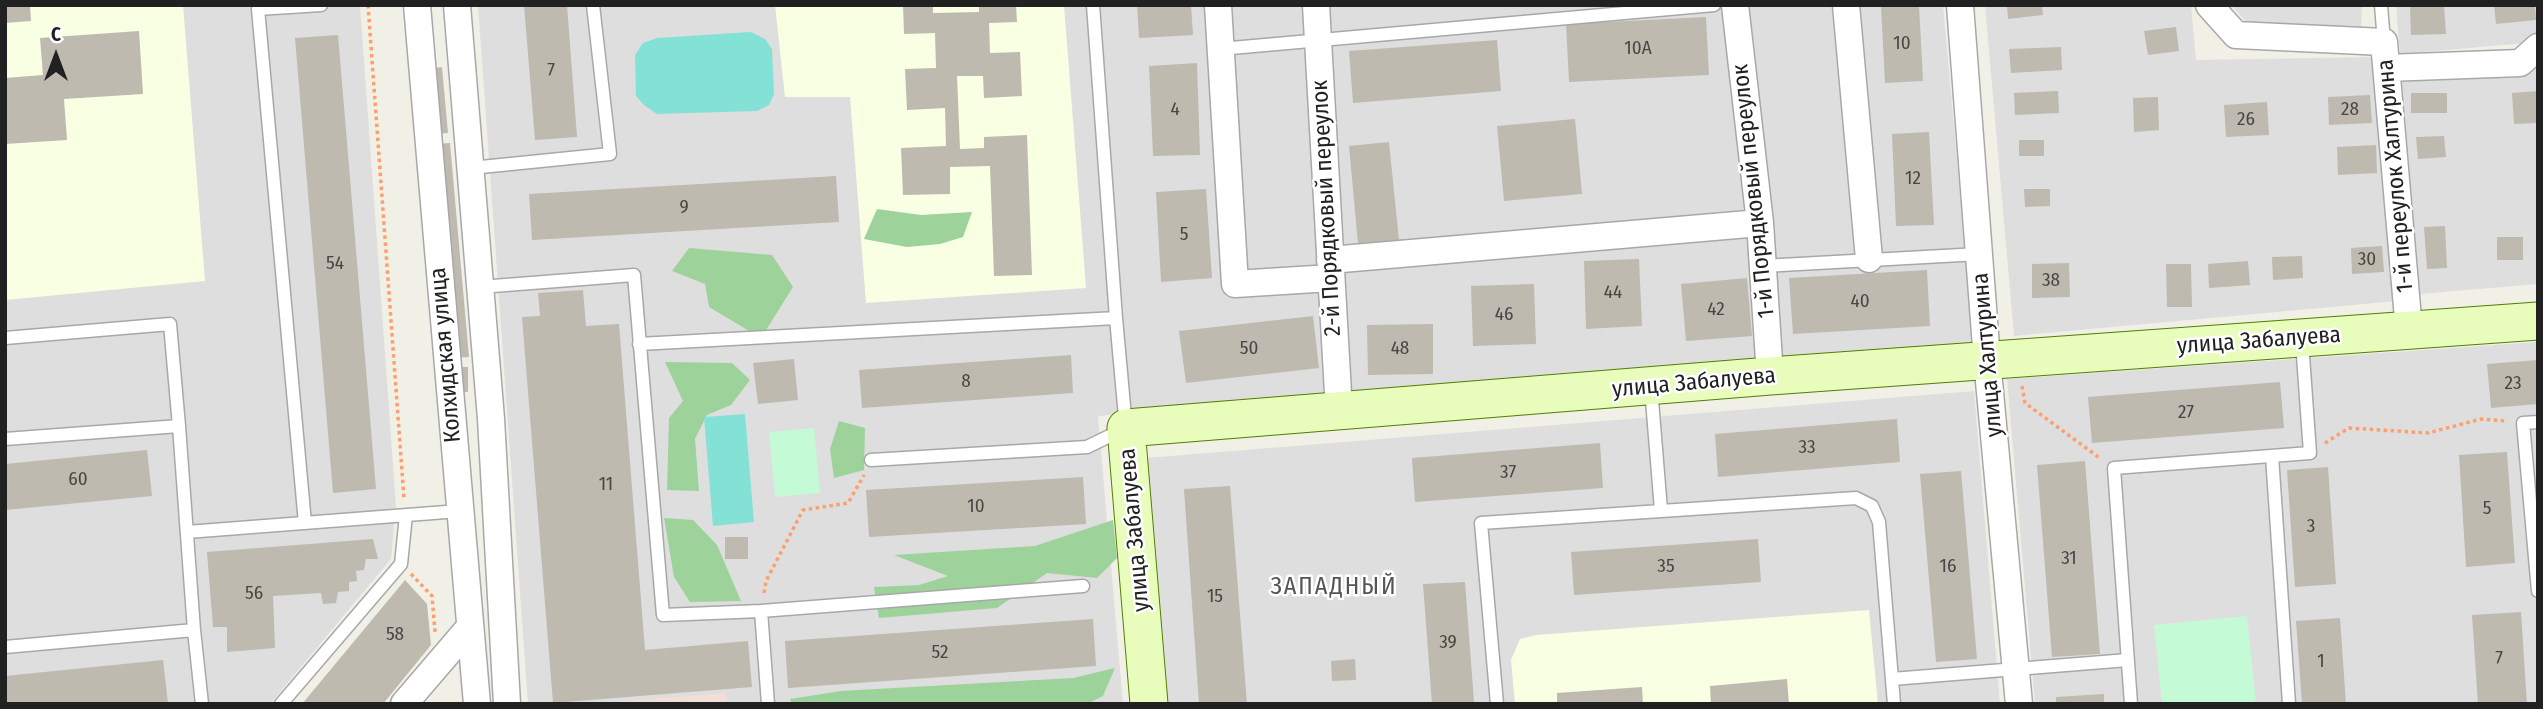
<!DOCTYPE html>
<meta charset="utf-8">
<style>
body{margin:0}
#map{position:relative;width:2543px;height:709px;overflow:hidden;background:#f1f0e7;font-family:"Fira Sans Condensed",sans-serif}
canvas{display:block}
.frame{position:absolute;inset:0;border:7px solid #212121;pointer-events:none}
.north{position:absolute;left:21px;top:21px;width:70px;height:70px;-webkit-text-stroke:5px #fff;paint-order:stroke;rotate:0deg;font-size:19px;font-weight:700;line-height:28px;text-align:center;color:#212121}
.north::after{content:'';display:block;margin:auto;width:24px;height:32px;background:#212121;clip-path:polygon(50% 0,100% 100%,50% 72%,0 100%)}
</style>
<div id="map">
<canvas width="2543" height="709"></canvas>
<div class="frame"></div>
<div class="north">С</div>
</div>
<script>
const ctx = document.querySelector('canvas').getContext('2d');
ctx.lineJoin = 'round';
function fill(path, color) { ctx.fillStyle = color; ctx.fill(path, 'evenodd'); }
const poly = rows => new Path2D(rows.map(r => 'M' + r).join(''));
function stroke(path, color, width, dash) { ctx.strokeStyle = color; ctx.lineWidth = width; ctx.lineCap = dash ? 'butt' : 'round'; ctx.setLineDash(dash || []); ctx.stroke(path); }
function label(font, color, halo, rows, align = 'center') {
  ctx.font = font + ' "Fira Sans Condensed",sans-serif'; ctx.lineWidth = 5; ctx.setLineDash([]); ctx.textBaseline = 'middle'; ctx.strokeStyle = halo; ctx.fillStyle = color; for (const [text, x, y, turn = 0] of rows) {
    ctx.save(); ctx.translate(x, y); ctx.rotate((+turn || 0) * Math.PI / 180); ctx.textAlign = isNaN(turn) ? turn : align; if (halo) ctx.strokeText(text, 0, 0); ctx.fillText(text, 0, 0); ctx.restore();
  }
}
fill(poly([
 [5,5,360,5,396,507,391,559,270,704,5,704],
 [478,5,1943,5,1974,349,1098,416,1123,704,528,704],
 [1985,5,2191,5,2196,60,2375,57,2397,301,2014,336],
 [2231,5,2362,5,2361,30,2249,25],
 [2396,5,2538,5,2538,42,2400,54],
 [2538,69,2538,284,2420,294,2402,80],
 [2538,342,2538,704,2035,704,2007,379],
 [1974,391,2000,704,1160,704,1146,458]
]), '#dfdede');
fill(poly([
 [726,693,726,704,592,704]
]), '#f2ded6');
fill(poly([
 [5,5,183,5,205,281,5,300],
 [775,5,1064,5,1086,288,866,303,850,97,785,97],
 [1869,610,1878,704,1515,704,1511,660,1520,639,1536,635]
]), '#f8ffe2');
fill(poly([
 [877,209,921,215,972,212,963,237,940,244,907,247,864,239],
 [689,248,772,255,793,287,761,338,709,307,705,284,672,271],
 [665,362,732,363,750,380,731,405,707,415,695,439,699,491,667,490,669,418,683,401],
 [839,421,865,428,864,470,834,478,830,449],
 [664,518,693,520,717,545,741,601,690,602,674,577],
 [1113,520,1117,558,1097,578,1047,573,997,608,879,618,874,587,919,585,948,576,894,555,1035,546],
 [1115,668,1103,696,1087,704,792,704,790,699,841,691,1073,678]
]), '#9dd29b');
fill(poly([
 [814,428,820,493,775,497,769,432],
 [2247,616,2256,704,2162,704,2154,625]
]), '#c4fbd6');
fill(poly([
 [751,32,765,39,772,49,774,94,769,105,757,111,657,114,644,105,636,96,635,55,643,43,657,38],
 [745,414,754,522,713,526,704,417]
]), '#83e2d5');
fill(poly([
 [5,5,30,5,31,21,5,23],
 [524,5,567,5,577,137,535,140],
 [903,5,933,5,933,13,979,12,979,5,1016,5,1017,22,989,23,990,53,1020,52,1022,96,984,98,983,76,957,76,960,149,984,148,984,137,1027,135,1032,275,994,276,990,166,950,167,950,194,903,195,901,148,946,146,945,108,907,110,905,69,936,68,935,33,904,34],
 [1137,5,1191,5,1193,35,1139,38],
 [1919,5,1923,81,1885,83,1881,6],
 [2007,5,2042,5,2043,15,2008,19],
 [2410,5,2444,5,2446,34,2411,35],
 [2494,5,2535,5,2536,20,2496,24],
 [1706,17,1709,75,1569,82,1566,24],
 [2176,27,2179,51,2148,55,2144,31],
 [139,31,143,94,64,99,67,140,5,144,5,78,43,75,40,38],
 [338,35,376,489,333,493,295,38],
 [1497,40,1501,91,1353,103,1349,51],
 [2061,47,2062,70,2011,73,2009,49],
 [1197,63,1200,155,1153,156,1149,66],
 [442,67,448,133,434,134,428,69],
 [2058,91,2059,113,2015,115,2014,93],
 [2538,91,2538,123,2514,124,2512,93],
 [2411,93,2447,93,2447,113,2411,113],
 [2370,95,2372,123,2329,125,2328,97],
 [2158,97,2159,130,2134,132,2133,98],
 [2267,102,2269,135,2226,137,2224,105],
 [1575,119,1582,194,1504,201,1497,126],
 [1929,132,1934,225,1896,226,1892,134],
 [2444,136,2446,157,2418,159,2416,137],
 [2019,140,2044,140,2044,156,2019,156],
 [1389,142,1399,240,1358,244,1349,146],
 [450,143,469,357,453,358,435,144],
 [2376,145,2377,173,2338,175,2337,147],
 [836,176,839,222,532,240,529,194],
 [1206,189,1212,278,1161,282,1156,192],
 [2024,189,2050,189,2050,206,2025,207],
 [2445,226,2447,268,2427,269,2424,227],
 [2497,237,2523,237,2523,260,2497,260],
 [2382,246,2384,272,2352,274,2351,248],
 [2302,256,2303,278,2273,280,2272,257],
 [1639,259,1642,326,1586,329,1584,261],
 [2248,261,2250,285,2209,288,2208,264],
 [2069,263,2070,297,2032,298,2032,264],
 [2166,264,2191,264,2192,307,2167,307],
 [1927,270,1930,326,1793,334,1789,278],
 [1747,278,1752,336,1686,341,1681,284],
 [1534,284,1536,344,1473,346,1471,286],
 [583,290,586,326,619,324,645,650,748,641,752,687,553,703,522,317,540,316,538,293],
 [1313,316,1319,368,1186,383,1179,331],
 [1433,324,1433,374,1368,375,1367,325],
 [1071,355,1073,393,862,408,859,370],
 [794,359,798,400,758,404,753,363],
 [2538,360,2538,404,2491,408,2487,364],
 [455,367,468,367,468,392,456,392],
 [2280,382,2284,428,2092,443,2088,397],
 [1897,419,1900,462,1718,477,1715,434],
 [1600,443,1603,488,1415,502,1412,458],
 [147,450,152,496,5,510,5,464],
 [2507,452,2515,563,2466,567,2459,455],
 [2085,461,2100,654,2052,657,2037,465],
 [2328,467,2336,584,2295,587,2287,470],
 [1961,471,1977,659,1936,662,1920,474],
 [1083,477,1086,524,869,537,866,490],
 [1230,486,1247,704,1199,704,1184,489],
 [725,537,748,537,748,559,725,559],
 [373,539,378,559,366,559,364,570,356,571,357,581,349,582,349,591,338,592,336,603,323,604,321,593,273,596,275,648,227,652,227,627,213,627,207,552],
 [1758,539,1761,582,1574,595,1571,552],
 [405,580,427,604,431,645,383,704,302,704],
 [1465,582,1474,702,1432,704,1423,584],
 [2521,612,2527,704,2478,704,2472,615],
 [2340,618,2346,704,2302,704,2296,621],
 [1093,619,1096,666,788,688,785,641],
 [1355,659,1356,680,1332,681,1331,661],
 [163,660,168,703,5,704,5,676],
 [1787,679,1789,704,1711,704,1710,686],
 [1642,687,1643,704,1557,704,1557,693],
 [2104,694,2104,704,2056,704,2056,697]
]), '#bebab0');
const lane = poly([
 [1093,5,1116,318],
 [2381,5,2384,42],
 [1220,49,1714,5],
 [471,168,610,154,593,5],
 [1763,266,1979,254],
 [480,287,634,275,663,615,761,611,768,704],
 [5,338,170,324,179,426],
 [639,344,1116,318,1126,428,1087,447,871,460],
 [1651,388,1661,510],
 [2538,422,2523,423,2538,591],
 [5,439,179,426,194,630],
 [2272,456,2289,704],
 [305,523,258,9,321,5],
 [187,532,459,511],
 [761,611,1083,586],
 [5,647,194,630,202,704],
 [1892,679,2128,660],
 [281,704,401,564,406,515],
 [1497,704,1481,523,1856,498,1872,506,1879,522,1894,704],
 [2131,704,2114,468,2310,453,2302,342]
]);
const street = poly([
 [417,5,477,704],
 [457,5,491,419,507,704],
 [1218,5,1235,284,1331,278],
 [1316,5,1339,411],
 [1735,5,1760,223,1770,376],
 [1846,5,1869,259],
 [1960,5,1987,360,2019,704],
 [2209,5,2236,35,2384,42,2409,330],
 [2387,68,2520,63,2538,47],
 [1330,260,1760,223],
 [404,704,469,628]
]);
const secondary = poly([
 [1149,704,1126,428,1770,376,2538,321]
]);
stroke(lane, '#a8a8a8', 15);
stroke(street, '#a8a8a8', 29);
stroke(secondary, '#517e02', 39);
stroke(poly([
 [368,5,404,499],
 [2022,386,2025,403,2101,459],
 [2325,443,2349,428,2428,433,2481,419,2507,421],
 [411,574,432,596,435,632],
 [764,593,766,581,803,510,848,503,864,475]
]), '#fe9f6c', 3.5, [3.5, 3.5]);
stroke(lane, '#fff', 12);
stroke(street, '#fff', 26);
stroke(secondary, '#e8fcbb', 37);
label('19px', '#484745', null, [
 ["10",1902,44],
 ["10А",1638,49],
 ["7",551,71],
 ["4",1175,110],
 ["28",2350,110],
 ["26",2246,120],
 ["12",1913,179],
 ["9",684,208],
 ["5",1184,235],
 ["30",2367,260],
 ["54",335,264],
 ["38",2051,281],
 ["44",1613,293],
 ["40",1860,302],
 ["42",1716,310],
 ["46",1504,315],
 ["50",1249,349],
 ["48",1400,349],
 ["8",966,382],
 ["23",2513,384],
 ["27",2186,413],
 ["33",1807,448],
 ["37",1508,473],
 ["60",78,480],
 ["11",606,485],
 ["10",976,507],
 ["5",2487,509],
 ["3",2311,527],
 ["31",2069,559],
 ["35",1666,567],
 ["16",1948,567],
 ["56",254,594],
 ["15",1215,597],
 ["58",395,635],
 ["39",1448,643],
 ["52",940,653],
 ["7",2499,659],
 ["1",2321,662]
]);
label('23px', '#212121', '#fff', [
 ["1-й переулок Халтурина",2396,176,-95],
 ["1-й Порядковый переулок",1754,191,-96],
 ["2-й Порядковый переулок",1327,208,-93],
 ["улица Забалуева",2259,341,-4],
 ["Колхидская улица",446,355,-95],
 ["улица Халтурина",1988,355,-95],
 ["улица Забалуева",1694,383,-5],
 ["улица Забалуева",1135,530,-95]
]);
ctx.letterSpacing = '2px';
label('24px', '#545454', '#fff', [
 ["ЗАПАДНЫЙ",1334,587]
]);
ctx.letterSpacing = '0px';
</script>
